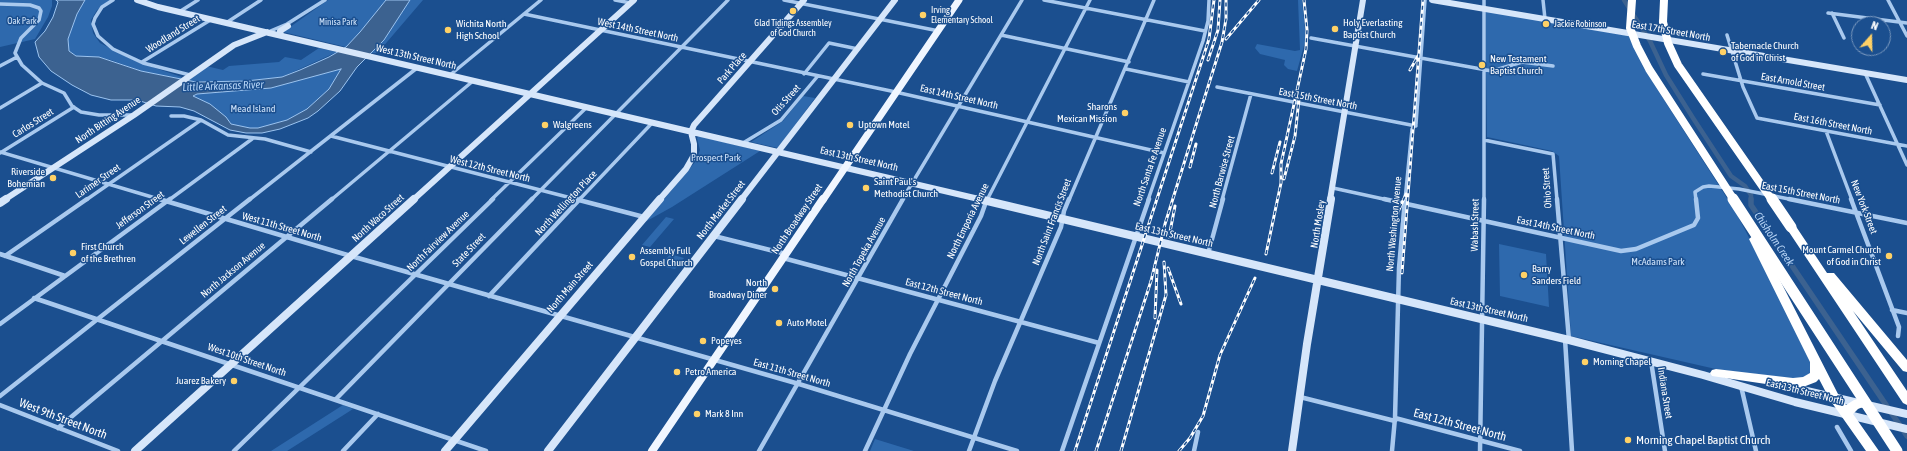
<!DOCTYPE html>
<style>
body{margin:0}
#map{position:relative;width:1907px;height:451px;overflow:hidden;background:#1b4f8f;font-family:"Asap Condensed",sans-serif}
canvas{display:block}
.north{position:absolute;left:1851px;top:16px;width:40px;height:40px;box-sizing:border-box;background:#1b4f8f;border:1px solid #7695bc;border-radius:50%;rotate:20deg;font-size:11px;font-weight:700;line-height:16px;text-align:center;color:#fff}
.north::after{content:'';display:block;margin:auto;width:14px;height:18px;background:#ffd166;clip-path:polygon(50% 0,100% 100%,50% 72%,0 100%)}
</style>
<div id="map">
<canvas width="1907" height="451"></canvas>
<div class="north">N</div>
</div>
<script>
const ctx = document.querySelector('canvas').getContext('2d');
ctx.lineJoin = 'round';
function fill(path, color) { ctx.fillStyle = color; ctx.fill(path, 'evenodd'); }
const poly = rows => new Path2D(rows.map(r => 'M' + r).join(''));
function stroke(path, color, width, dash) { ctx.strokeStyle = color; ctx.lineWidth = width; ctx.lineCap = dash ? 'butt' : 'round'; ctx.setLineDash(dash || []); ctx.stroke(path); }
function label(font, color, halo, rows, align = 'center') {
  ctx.font = font + ' "Asap Condensed",sans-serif'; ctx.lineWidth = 3; ctx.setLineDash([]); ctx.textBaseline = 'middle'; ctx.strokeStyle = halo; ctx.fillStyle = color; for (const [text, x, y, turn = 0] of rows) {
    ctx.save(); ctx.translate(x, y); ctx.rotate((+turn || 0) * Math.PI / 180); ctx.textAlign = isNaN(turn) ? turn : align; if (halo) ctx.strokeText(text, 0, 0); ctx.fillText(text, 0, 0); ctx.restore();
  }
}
fill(poly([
 [0,0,52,0,52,6,48,17,35,39,0,47],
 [85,0,111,0,97,10,91,20,93,33,100,43,137,62,182,77,180,79,141,71,111,60,88,56,76,56,69,51,68,39,77,14],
 [328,0,386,0,360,32,346,47,283,32],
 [410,0,423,0,381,49,376,53,371,53,384,40],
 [1298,0,1302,0,1305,29,1305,42,1297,71,1288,69,1284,65,1285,60,1260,54,1255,48,1257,44,1295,51,1300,50],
 [1486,11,1629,35,1643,67,1734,209,1805,344,1813,372,1800,379,1720,370,1571,336,1559,156,1552,151,1487,137,1486,72,1489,72,1486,67],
 [319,48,337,52,282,77,246,81,186,81,206,66,223,70,229,66,279,62,285,57,301,60],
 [341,69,329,89,307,109,287,120,258,128,250,128,231,124,226,117,193,97,197,94,271,88],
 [803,96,815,98,778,148,751,142,783,121],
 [699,136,760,151,672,207,645,222,696,161,700,150,697,138],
 [666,217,674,219,650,247,642,245],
 [1499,244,1546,254,1549,307,1500,296],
 [670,254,684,258,675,269,661,266],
 [343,405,353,409,287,451,271,451],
 [875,439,914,451,870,451]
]), '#2e69ad');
const water = poly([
 [56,0,85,0,77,14,68,39,69,51,76,56,99,57,141,71,196,82,246,81,282,77,300,70,329,57,346,47,360,32,386,0,410,0,384,40,357,67,340,91,318,111,308,118,280,129,262,133,246,133,230,130,194,111,180,107,156,106,137,100,111,100,91,95,72,85,51,71,39,57,35,42,45,31,53,17,58,2,56,0],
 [341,69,329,89,307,109,287,120,258,128,250,128,231,124,226,117,210,104,193,96,197,94,271,88,341,69]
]);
fill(water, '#3c6290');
stroke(water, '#9cc4f0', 1);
stroke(poly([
 [1624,0,1650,41,1666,75,1693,118,1731,176,1745,186,1751,195,1751,200]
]), '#3c6290', 4.5);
stroke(poly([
 [1751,199,1751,205,1907,436]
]), '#3c6290', 5.5);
stroke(poly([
 [113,0,102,7,95,18,93,24,98,36,113,49,143,63,190,75],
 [615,0,631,3],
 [784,0,939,31],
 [1044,0,1205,31],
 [1484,0,1484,200],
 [1543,0,1545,19],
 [1888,0,1907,36],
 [0,4,30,5,39,8,41,11,39,20,21,38,15,53,22,65,42,83,64,93,72,106,81,112,99,115,134,115],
 [179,12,198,0],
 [1828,13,1907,23],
 [1832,13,1844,38],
 [524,14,891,91,1164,153],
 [226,23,261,0],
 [268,32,287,24,325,0],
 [1001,35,1129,62],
 [1727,35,1743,87,1757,118,1907,146],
 [1311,38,1492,71,1522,62,1553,66],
 [142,62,212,19],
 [0,66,17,57],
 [1126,69,1189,82],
 [1865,73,1907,165],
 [804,74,829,43,858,49],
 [1703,74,1880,105],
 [450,75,541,0],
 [1217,87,1416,126],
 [0,108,42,83],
 [171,116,184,116,201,120,228,135,265,139,311,152],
 [1826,131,1852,200],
 [331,136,579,200],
 [1484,140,1553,154,1557,200],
 [743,143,781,120,817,77],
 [0,152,162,200],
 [0,153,74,107],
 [1333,188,1388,200],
 [86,200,201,120],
 [169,200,252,139],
 [249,200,417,68],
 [331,200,473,81],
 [491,200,587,107],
 [531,200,728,0],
 [579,200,653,122],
 [902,200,1022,0],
 [987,200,1090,0],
 [1069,200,1154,0],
 [1148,200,1203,41,1208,21,1209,0],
 [1222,200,1251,94],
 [1405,200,1412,129,1416,124,1425,0],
 [1696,200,1695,192,1703,187,1709,186,1739,189,1794,200]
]), '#a9c9ee', 3.5);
stroke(poly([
 [159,199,344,254,799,384,1017,451],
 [575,199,644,217],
 [1384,199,1621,251,1636,249,1694,225,1698,218,1696,199],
 [1557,199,1569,340],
 [1789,199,1907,223],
 [1851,199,1899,327,1898,336],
 [714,236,786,254],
 [0,254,65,276],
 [1208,254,1223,199],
 [5,256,87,199],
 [783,258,1099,343],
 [489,296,580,199],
 [34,298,486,451],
 [1892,310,1907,313],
 [0,324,170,199],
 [1565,339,1572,451],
 [1651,361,1665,451],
 [1741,386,1756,451],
 [0,396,250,199],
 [1300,397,1395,421],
 [336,399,532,199],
 [0,405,118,451],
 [1395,418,1520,451],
 [1837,427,1851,451],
 [58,428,332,199],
 [234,451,493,199],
 [343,451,378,414],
 [759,451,903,199],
 [865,451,910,354,981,216,987,199],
 [969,451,995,381,1061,227,1064,211,1069,199],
 [1062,451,1149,199],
 [1194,451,1198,432],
 [1392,451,1395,418,1399,268,1405,199],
 [1480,451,1484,199]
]), '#a9c9ee', 4.5);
stroke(poly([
 [137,0,158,7,983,200],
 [1432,0,1907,80],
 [281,35,280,31,288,26],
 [691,132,694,125,804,0],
 [4,200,134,115,234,45,267,32],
 [413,200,634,0],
 [659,200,686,169,694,155,694,144,691,132],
 [741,200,895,0],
 [1330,200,1363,0]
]), '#d6e6fa', 6);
stroke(poly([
 [979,199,1569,340,1703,375,1795,402,1907,429],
 [0,203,6,199],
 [1785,386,1907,414],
 [135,451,414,199],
 [445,451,660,199],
 [548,451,742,199],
 [1292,451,1307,344,1331,199]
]), '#d6e6fa', 8);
stroke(poly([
 [823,200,959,0]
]), '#f0f6ff', 7);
stroke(poly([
 [652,451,823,199]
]), '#f0f6ff', 8);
fill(poly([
 [1660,0,1668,0,1667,22,1663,24,1659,22,1660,0],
 [1791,224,1795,225,1827,273,1834,273,1907,360,1907,372,1903,371,1853,311,1907,391,1907,405,1903,403,1787,229,1786,227,1791,224],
 [1754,235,1759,239,1838,394,1846,405,1854,400,1861,398,1865,400,1867,403,1865,406,1858,409,1853,414,1879,451,1866,451,1830,400,1819,379,1816,382,1803,387,1793,388,1712,376,1710,373,1712,370,1716,369,1793,378,1803,377,1810,373,1810,362,1749,239,1754,235]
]), '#fff');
const rail = poly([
 [1226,39,1259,0],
 [1208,60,1218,30,1220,0],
 [1410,70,1418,56],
 [1190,167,1196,144],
 [1272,173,1280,142],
 [1284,179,1295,136,1299,99],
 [1169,237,1175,206],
 [1394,239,1398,212,1406,194],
 [1266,254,1281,183,1281,164,1306,49,1307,30,1304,0],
 [1168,268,1181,304],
 [1402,273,1423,0],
 [1155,318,1157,270],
 [1075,451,1209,39,1214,0],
 [1096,451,1151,281,1165,224,1222,42,1226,19,1226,0],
 [1121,451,1166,295,1164,262],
 [1179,451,1190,438,1203,416,1220,355,1255,278]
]);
stroke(rail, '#fff', 3);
stroke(rail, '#1b4f8f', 1.5, [4]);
stroke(poly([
 [1632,0,1630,28,1637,46,1649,69,1734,200],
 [1663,22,1668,43,1678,65,1772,200]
]), '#fff', 8);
stroke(poly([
 [1733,199,1897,451],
 [1772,199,1791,227]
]), '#fff', 11);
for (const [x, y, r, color] of [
 [793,11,4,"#ffd166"],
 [923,15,4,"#ffd166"],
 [1546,24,4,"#ffd166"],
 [1335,29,4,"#ffd166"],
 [448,30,4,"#ffd166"],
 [1723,52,4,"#ffd166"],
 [1482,65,4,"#ffd166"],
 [1125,113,4,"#ffd166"],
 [545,125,4,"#ffd166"],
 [850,125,4,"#ffd166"],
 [53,178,4,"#ffd166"],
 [866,188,4,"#ffd166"],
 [73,253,4,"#ffd166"],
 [1889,256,4,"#ffd166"],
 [632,257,4,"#ffd166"],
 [1524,275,4,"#ffd166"],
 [775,289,4,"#ffd166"],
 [779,323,4,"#ffd166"],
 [703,341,4,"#ffd166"],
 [1585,362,4,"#ffd166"],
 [677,372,4,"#ffd166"],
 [234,381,4,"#ffd166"],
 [697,414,4,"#ffd166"],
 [1628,440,4,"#ffd166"]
]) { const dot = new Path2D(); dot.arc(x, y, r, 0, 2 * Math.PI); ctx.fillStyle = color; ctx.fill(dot); stroke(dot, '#1b4f8f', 1.5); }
label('9px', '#fff', '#1b4f8f', [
 ["Irving",931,10],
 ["Elementary School",931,20],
 ["Glad Tidings Assembley",793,23,"center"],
 ["of God Church",793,33,"center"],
 ["Jackie Robinson",1554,24]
], 'left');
label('9px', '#cfe3fa', '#1b4f8f', [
 ["Oak Park",22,21],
 ["Minisa Park",338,22]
]);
label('10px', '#fff', '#1b4f8f', [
 ["Holy Everlasting",1343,23],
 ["Baptist Church",1343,35],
 ["Wichita North",456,24],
 ["High School",456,36],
 ["Tabernacle Church",1731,46],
 ["of God in Christ",1731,58],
 ["New Testament",1490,59],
 ["Baptist Church",1490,71],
 ["Sharons",1117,107,"right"],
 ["Mexican Mission",1117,119,"right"],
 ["Walgreens",553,125],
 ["Uptown Motel",858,125],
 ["Riverside",45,172,"right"],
 ["Bohemian",45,184,"right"],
 ["Saint Paul's",874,182],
 ["Methodist Church",874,194],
 ["First Church",81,247],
 ["of the Brethren",81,259],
 ["Mount Carmel Church",1881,250,"right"],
 ["of God in Christ",1881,262,"right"],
 ["Assembly Full",640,251],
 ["Gospel Church",640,263],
 ["Barry",1532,269],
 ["Sanders Field",1532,281],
 ["North",767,283,"right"],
 ["Broadway Diner",767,295,"right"],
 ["Auto Motel",787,323],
 ["Popeyes",711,341],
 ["Morning Chapel",1593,362],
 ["Petro America",685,372],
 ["Juarez Bakery",226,381,"right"],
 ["Mark 8 Inn",705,414]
], 'left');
label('10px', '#fff', '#1b4f8f', [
 ["West 14th Street North",638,30,12],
 ["East 17th Street North",1671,31,10],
 ["Woodland Street",173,34,-32],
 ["West 13th Street North",416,57,13],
 ["Park Place",732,68,-49],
 ["East Arnold Street",1793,82,10],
 ["East 14th Street North",959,97,13],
 ["East 15th Street North",1318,99,11],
 ["Otis Street",786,100,-48],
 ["North Bitting Avenue",108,120,-34],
 ["Carlos Street",33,123,-32],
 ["East 16th Street North",1833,124,11],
 ["East 13th Street North",859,159,13],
 ["North Santa Fe Avenue",1150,167,-71],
 ["West 12th Street North",490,169,14],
 ["North Barwise Street",1222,172,-75],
 ["Larimer Street",98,181,-35],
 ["Ohio Street",1547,188,-94],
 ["East 15th Street North",1801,193,11],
 ["North Wellington Place",566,203,-47],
 ["New York Street",1864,207,69],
 ["Jefferson Street",140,210,-36],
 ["North Market Street",721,210,-52],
 ["North Waco Street",378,218,-42],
 ["North Broadway Street",797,219,-56],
 ["North Emporia Avenue",968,221,-64],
 ["North Saint Francis Street",1052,222,-69],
 ["North Mosley",1318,224,-81],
 ["North Washington Avenue",1394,224,-85],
 ["Lewellen Street",203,225,-38],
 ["Wabash Street",1475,225,-89],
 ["West 11th Street North",282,227,16],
 ["East 14th Street North",1556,228,12],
 ["East 13th Street North",1174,235,13],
 ["North Fairview Avenue",438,241,-44],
 ["State Street",469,250,-46],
 ["North Topeka Avenue",864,252,-61],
 ["North Jackson Avenue",233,270,-40],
 ["North Main Street",570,287,-49],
 ["East 12th Street North",944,292,15],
 ["East 13th Street North",1489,310,13],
 ["West 10th Street North",247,360,19],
 ["East 11th Street North",792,373,16],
 ["East 13th Street North",1805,392,14],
 ["Indiana Street",1665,393,81]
]);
label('10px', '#cfe3fa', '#1b4f8f', [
 ["Mead Island",253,109],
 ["Prospect Park",716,158],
 ["McAdams Park",1658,262]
]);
label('italic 11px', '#b5d3f5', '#1b4f8f', [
 ["Little Arkansas River",223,86,-2],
 ["Chisholm Creek",1774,239,56]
]);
label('12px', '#fff', '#1b4f8f', [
 ["West 9th Street North",63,419,21],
 ["East 12th Street North",1460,425,15]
]);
label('12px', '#fff', '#1b4f8f', [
 ["Morning Chapel Baptist Church",1636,440]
], 'left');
</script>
